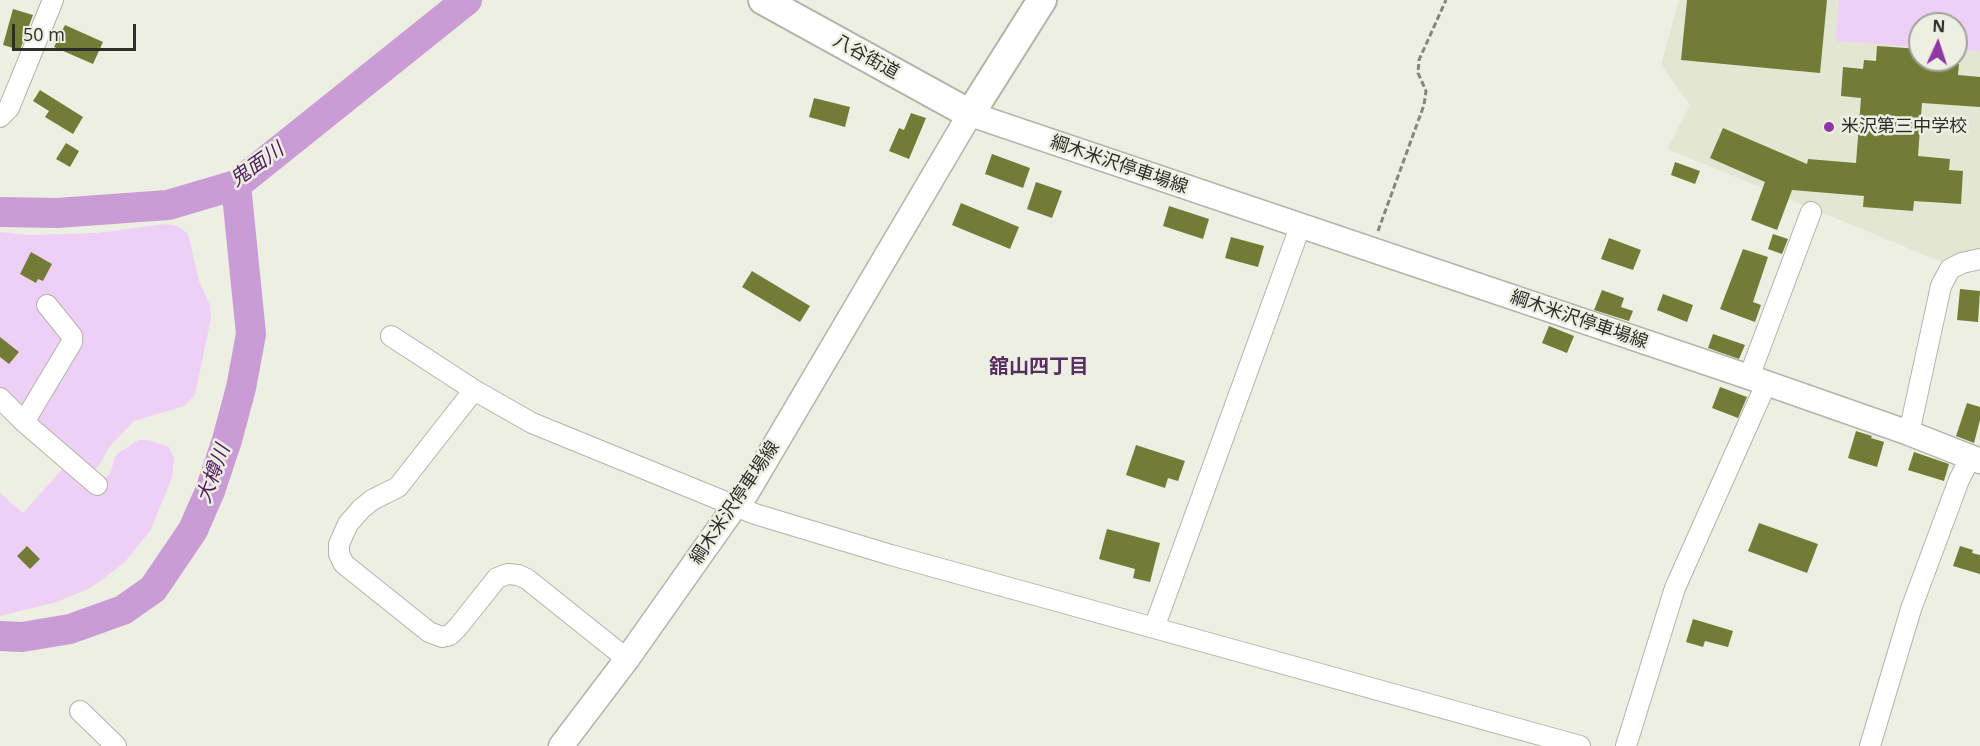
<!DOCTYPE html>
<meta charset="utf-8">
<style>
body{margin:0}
#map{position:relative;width:1980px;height:746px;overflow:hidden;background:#edefe3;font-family:"Open Sans",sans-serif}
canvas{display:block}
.north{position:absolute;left:1908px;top:12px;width:60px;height:60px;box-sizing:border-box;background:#edefe3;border:2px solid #a0a299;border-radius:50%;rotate:3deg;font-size:16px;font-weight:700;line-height:24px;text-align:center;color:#2d2e29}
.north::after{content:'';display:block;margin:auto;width:21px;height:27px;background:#8f38a5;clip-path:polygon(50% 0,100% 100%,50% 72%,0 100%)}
.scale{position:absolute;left:12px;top:24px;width:124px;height:27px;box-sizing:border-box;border:3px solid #2d2e29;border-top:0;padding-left:8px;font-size:18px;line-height:21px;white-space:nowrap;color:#2d2e29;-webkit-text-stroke:4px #edefe3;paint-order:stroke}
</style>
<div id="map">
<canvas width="1980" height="746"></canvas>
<div class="north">N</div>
<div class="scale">50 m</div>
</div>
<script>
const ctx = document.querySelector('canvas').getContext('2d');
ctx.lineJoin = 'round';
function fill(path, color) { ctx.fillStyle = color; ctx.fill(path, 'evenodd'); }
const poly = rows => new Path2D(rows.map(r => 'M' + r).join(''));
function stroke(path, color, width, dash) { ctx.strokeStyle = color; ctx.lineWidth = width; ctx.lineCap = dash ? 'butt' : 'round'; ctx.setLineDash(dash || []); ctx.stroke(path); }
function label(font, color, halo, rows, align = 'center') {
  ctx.font = font + ' "Open Sans","Noto Sans JP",sans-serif'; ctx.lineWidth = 5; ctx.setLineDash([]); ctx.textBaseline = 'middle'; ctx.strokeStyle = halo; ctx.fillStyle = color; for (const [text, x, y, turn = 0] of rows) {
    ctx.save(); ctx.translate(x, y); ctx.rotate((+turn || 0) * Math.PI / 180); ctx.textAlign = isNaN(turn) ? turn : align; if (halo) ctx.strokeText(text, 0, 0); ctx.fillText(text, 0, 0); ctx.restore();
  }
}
fill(poly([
 [1679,0,1980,0,1980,255,1942,262,1667,149,1690,105,1661,65],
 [1920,24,1956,24,1956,60,1920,60]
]), '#e3e6d3');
fill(poly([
 [1839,0,1980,0,1980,51,1956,49,1956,24,1920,24,1920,47,1836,41],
 [165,224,178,226,188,234,199,281,210,305,211,318,195,395,184,406,134,421,110,446,98,467,92,470,0,391,0,232,30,235,97,233],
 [139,440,148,440,169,447,174,458,172,478,150,531,124,563,92,587,57,602,0,616,0,493,23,513,66,465,104,480,111,472,114,459,118,453]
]), '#eed0f6');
stroke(poly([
 [0,212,57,213,168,205,236,185,467,0],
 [0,636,22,637,70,629,123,610,153,589,193,530,210,491,227,440,241,388,251,334,236,185]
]), '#ca9cd6', 30);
fill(poly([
 [1687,0,1827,0,1820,73,1681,60],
 [13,9,33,15,20,50,3,45],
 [65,25,103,42,93,64,54,47],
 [1877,46,1920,49,1920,60,1959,64,1958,75,1980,77,1980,107,1922,103,1918,156,1950,159,1949,170,1963,171,1961,204,1914,201,1913,211,1863,207,1864,196,1792,190,1777,230,1751,220,1765,182,1710,158,1723,128,1807,164,1808,159,1856,163,1861,98,1841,96,1843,67,1863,69,1864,60,1876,61],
 [40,90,83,117,73,134,45,117,49,111,33,101],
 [814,98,850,107,845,127,809,117],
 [911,113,926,118,909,159,889,151,899,128,904,130],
 [66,143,79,151,70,167,56,159],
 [992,154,1030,168,1023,188,985,174],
 [1675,162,1700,171,1695,184,1671,175],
 [1036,182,1062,191,1052,218,1027,209],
 [961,203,1019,227,1010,249,952,225],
 [1169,206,1209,219,1203,239,1163,226],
 [1773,234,1788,239,1782,254,1768,249],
 [1231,237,1264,246,1258,267,1225,258],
 [1609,238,1641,250,1633,270,1601,259],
 [1743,249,1768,257,1753,302,1761,305,1755,322,1720,309],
 [31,252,52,264,43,281,38,279,36,283,20,274],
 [752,271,810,306,800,322,742,287],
 [1960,289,1980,291,1978,322,1957,320],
 [1602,290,1624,298,1621,307,1633,311,1629,321,1594,310],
 [1663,294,1693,305,1687,322,1657,310],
 [1549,326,1574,336,1567,353,1542,343],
 [1713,334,1745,345,1739,359,1708,348],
 [0,337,19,352,9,364,0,357],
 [1720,387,1747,397,1738,418,1712,408],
 [1967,403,1980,407,1980,420,1974,443,1956,436],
 [1856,431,1872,436,1871,438,1884,442,1877,467,1848,458],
 [1136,445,1185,461,1178,481,1168,478,1165,488,1126,475],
 [1914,452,1949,464,1944,481,1908,470],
 [1759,523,1818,544,1807,573,1748,551],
 [1107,529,1160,543,1150,582,1133,578,1135,569,1099,559],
 [27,546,40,559,30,569,17,556],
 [1960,546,1973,550,1972,553,1980,555,1980,574,1953,566],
 [1693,619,1733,631,1728,647,1705,641,1703,647,1686,642]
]), '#737c36');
const minor = poly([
 [0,117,9,108,53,0],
 [391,336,474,390,532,423,755,514,891,555,1580,746],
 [1749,377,1811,212],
 [474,390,398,487,372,500,361,509,348,524,339,544,339,554,344,564,429,632,442,637,450,635,458,627,497,578,508,574,518,575,527,579,627,659],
 [0,398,24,422,97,485],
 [24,422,72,342,72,336,47,305],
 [1909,433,1941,286,1950,269,1962,263,1980,259],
 [1154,628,1300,227],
 [80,711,116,746],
 [1626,746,1675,588,1766,384],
 [1870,746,1911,609,1959,480,1970,458]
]);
const major = poly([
 [561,746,627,659,735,506,746,494,970,114,1749,377,1909,433,1980,461]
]);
const highway = poly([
 [763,0,970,114,1042,0]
]);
stroke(minor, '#b2b4a9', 22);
stroke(major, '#b2b4a9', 27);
stroke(highway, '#b2b4a9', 32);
stroke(poly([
 [1378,231,1424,105,1426,91,1418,73,1419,60,1446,0]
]), '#85877f', 3, [6, 3]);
stroke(minor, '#fff', 20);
stroke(major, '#fff', 24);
stroke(highway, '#fff', 28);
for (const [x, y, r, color] of [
 [1829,127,6,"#8f38a5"]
]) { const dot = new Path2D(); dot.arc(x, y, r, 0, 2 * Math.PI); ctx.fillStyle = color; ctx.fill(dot); stroke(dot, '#edefe3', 2); }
label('18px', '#2d2e29', '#edefe3', [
 ["八谷街道",866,57,29],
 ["綱木米沢停車場線",1119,165,19],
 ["綱木米沢停車場線",1579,320,19],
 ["綱木米沢停車場線",735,503,-56]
]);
label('18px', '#2d2e29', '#edefe3', [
 ["米沢第三中学校",1841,127]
], 'left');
label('italic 20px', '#521b60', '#edefe3', [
 ["鬼面川",257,165,-35],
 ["大樽川",214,474,-70]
]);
label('bold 20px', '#572d62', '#edefe3', [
 ["舘山四丁目",1039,367]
]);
</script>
